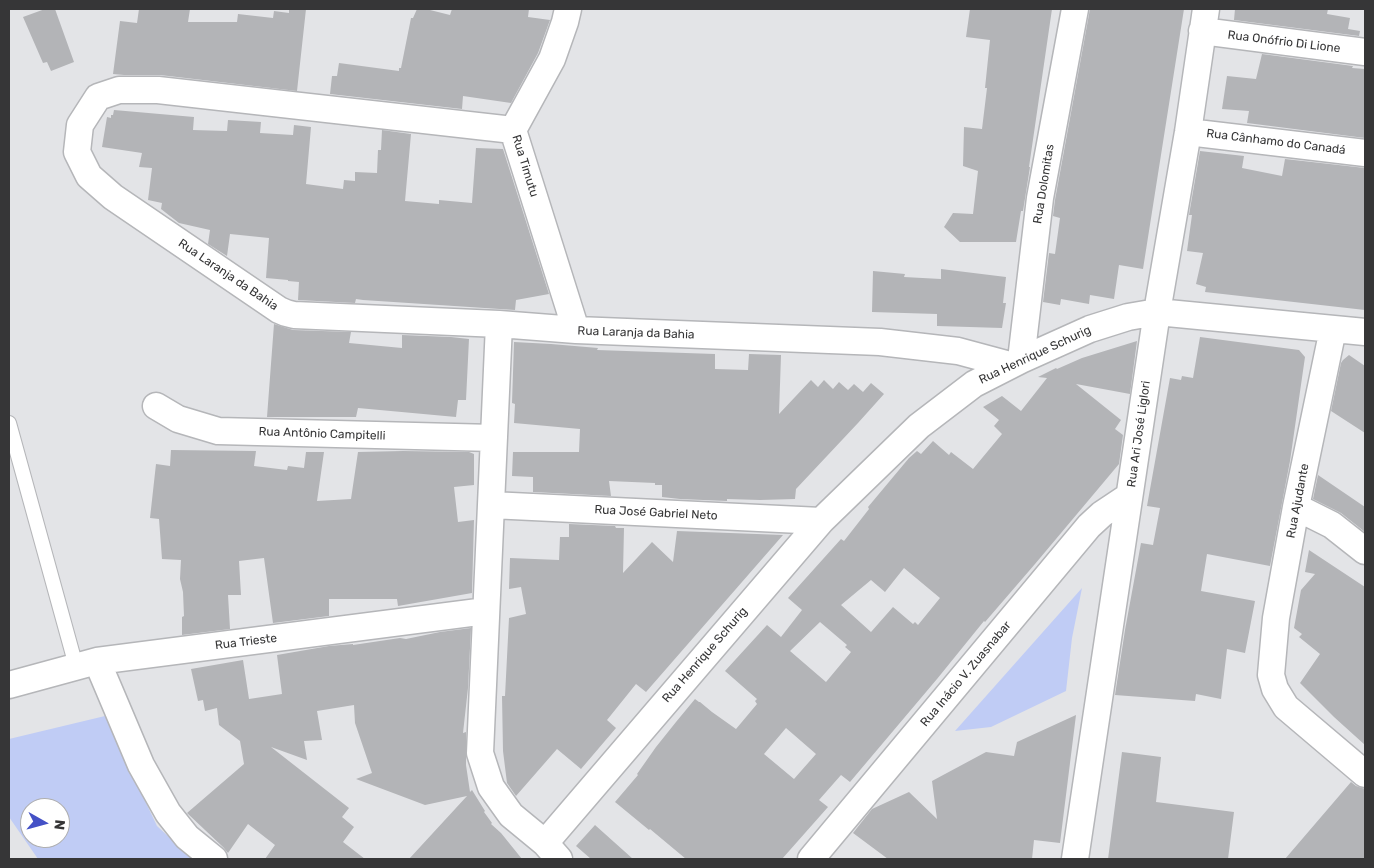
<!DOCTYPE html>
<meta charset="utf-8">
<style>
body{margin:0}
#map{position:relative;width:1374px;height:868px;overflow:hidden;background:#e3e4e7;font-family:Rubik,sans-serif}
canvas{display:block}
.frame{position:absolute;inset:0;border:10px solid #363637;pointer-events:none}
.north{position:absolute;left:20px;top:798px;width:50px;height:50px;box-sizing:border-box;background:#fff;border:1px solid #afafaf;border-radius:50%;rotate:97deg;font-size:14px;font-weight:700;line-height:20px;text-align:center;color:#363637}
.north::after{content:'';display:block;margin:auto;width:18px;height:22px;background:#4451c6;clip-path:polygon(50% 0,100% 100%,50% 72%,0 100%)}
</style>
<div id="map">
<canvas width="1374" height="868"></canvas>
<div class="frame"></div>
<div class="north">N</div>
</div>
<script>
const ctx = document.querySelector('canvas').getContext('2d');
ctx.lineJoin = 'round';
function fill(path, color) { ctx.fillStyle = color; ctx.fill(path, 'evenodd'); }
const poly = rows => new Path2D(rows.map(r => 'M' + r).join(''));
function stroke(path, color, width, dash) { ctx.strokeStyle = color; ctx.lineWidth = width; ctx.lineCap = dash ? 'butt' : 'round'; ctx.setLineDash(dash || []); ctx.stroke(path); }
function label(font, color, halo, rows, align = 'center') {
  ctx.font = font + ' Rubik,sans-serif'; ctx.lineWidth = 4; ctx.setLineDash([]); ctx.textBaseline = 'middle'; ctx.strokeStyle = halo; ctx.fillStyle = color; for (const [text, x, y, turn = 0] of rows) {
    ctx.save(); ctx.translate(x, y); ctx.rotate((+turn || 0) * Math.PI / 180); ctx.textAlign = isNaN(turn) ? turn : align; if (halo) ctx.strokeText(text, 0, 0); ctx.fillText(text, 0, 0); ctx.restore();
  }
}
fill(poly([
 [1082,588,1072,638,1066,691,991,727,955,731],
 [105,716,157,826,193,859,38,859,9,817,9,739],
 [30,808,60,808,60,838,30,838]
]), '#c0ccf5');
fill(poly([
 [45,9,55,9,74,62,51,71,47,62,43,63,23,17],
 [139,9,190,9,188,22,237,22,238,14,273,18,274,11,289,13,289,9,306,9,297,91,160,75,124,75,113,74,120,21,137,23],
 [417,9,426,9,450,15,452,9,529,9,528,17,550,20,538,53,511,103,463,96,462,109,330,94,332,76,337,76,339,63,399,71,399,68,401,68,411,18,413,18],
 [970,9,1052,9,1029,167,1030,167,1023,211,1021,211,1016,242,960,242,944,227,953,213,973,214,978,171,963,166,964,127,982,129,987,88,985,88,990,40,966,37],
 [1090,9,1184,9,1143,269,1119,265,1114,299,1090,295,1089,304,1061,299,1060,305,1043,302,1049,253,1055,254,1060,218,1053,216,1055,200],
 [1235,9,1328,9,1327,14,1350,18,1348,29,1360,31,1359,36,1234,20],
 [1262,54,1353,66,1352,68,1365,69,1365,138,1247,123,1249,111,1222,109,1227,76,1256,79],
 [114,110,194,117,193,130,227,131,228,120,261,122,260,133,293,135,294,125,311,127,306,184,343,189,344,180,355,181,355,172,377,173,378,150,381,150,382,130,411,134,405,201,439,204,439,200,472,203,476,148,503,149,549,294,516,300,515,310,363,300,356,299,355,303,298,300,299,282,288,281,288,280,266,278,269,238,230,234,227,256,208,244,210,230,179,223,161,209,162,203,148,200,152,168,139,167,142,153,102,147,107,117,111,118,111,115,113,115],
 [1200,151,1244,156,1242,168,1282,176,1285,159,1365,168,1365,310,1205,292,1206,287,1196,284,1203,253,1187,251,1192,215,1189,215],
 [941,269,1006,277,1003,303,1006,303,1002,328,937,326,937,314,872,312,873,271,905,274,904,277,941,279],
 [274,324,293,330,351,332,349,343,402,348,402,335,451,337,469,339,466,400,458,400,456,417,358,408,356,417,267,417],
 [1200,337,1299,350,1305,357,1290,461,1270,566,1207,554,1201,591,1255,601,1245,653,1227,649,1221,699,1196,694,1195,701,1115,695,1125,630,1141,543,1153,545,1160,508,1147,506,1170,378,1181,380,1182,376,1193,378],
 [1137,341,1130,394,1076,384,1121,420,1115,429,1123,435,1119,464,1035,564,985,622,984,621,937,679,850,782,841,775,819,800,828,807,782,859,686,859,650,829,649,830,615,802,638,775,637,774,656,747,676,722,695,699,699,702,700,702,712,712,736,729,757,704,755,701,757,699,725,671,767,625,781,637,802,610,788,598,841,539,844,541,869,509,868,507,909,458,917,451,921,454,933,441,949,455,951,452,973,469,1002,434,994,426,999,420,983,407,1002,396,1021,411,1047,378,1038,377,1056,368,1057,369,1082,358],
 [904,568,940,598,918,625,915,622,913,624,893,607,871,632,841,605,871,580,885,592],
 [820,622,847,645,845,647,851,652,826,682,790,651],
 [786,728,816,754,794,779,764,754],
 [514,342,551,344,598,348,597,350,715,354,715,369,748,370,749,354,781,355,779,414,811,380,818,387,824,380,833,389,839,382,848,390,854,384,863,392,871,383,884,394,858,423,796,489,795,499,760,500,727,499,727,501,680,499,662,497,662,485,655,485,655,483,609,481,611,496,533,492,533,477,512,476,513,452,579,452,580,429,514,423,515,404,512,403],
 [1349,355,1365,366,1365,433,1331,411,1341,363,1343,360],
 [171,450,256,451,254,466,287,470,288,466,304,468,306,452,324,452,317,501,351,499,358,452,403,451,469,452,474,454,474,485,454,487,458,522,474,520,472,593,398,606,397,599,329,599,329,616,273,623,264,558,239,561,241,595,228,595,230,629,182,635,182,617,184,616,183,592,180,579,181,560,162,559,159,519,150,518,156,464,170,466],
 [1318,475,1365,507,1365,532,1341,513,1313,499],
 [569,524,615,526,616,528,624,528,623,573,652,542,673,562,677,531,783,535,646,692,636,684,607,720,616,728,581,769,557,749,516,796,507,783,503,751,502,696,505,696,509,618,526,614,521,587,509,589,510,558,559,560,560,537,569,537],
 [1309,550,1365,587,1365,745,1334,717,1300,683,1320,654,1299,637,1302,634,1294,628,1301,590,1315,574,1305,572],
 [471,628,468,688,463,733,466,732,466,765,470,792,472,790,485,811,484,812,492,823,491,824,501,833,522,859,409,859,467,796,425,805,356,779,372,773,355,723,354,705,317,711,322,740,304,741,307,760,271,747,349,808,342,817,354,827,343,842,365,859,265,859,275,845,248,824,228,853,223,847,187,813,244,764,240,741,219,725,217,708,205,711,203,700,198,701,191,669,243,660,249,699,282,694,277,655,329,646,353,644,353,645,400,638,406,639,440,632],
 [1076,715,1060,843,1034,840,1032,859,888,859,853,833,872,809,909,792,937,819,932,781,986,752,1014,756,1017,742],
 [1122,752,1161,757,1156,802,1234,812,1228,859,1108,859],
 [1351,782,1356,786,1365,789,1365,859,1285,859],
 [595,825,633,859,591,859,576,846]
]), '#b3b4b7');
const service = poly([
 [9,423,76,666]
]);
const minor = poly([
 [568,9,565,22,552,59,513,130,576,330],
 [1202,31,1365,52],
 [513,130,158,90,119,90,98,97,80,125,77,152,89,176,113,197,279,310,286,313,294,315,499,324,576,330,880,342,958,351,1010,365],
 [1188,132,1365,153],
 [499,324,480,753,491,787,511,815,545,843,559,859],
 [1333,329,1296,507,1276,618,1271,675,1275,689,1286,707,1365,774],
 [1021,360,1040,198,1075,9],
 [156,406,178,419,218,431,494,438],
 [491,505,821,521],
 [1296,507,1332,525,1365,551],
 [97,661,141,765,168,813,187,837,214,859],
 [9,685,97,661,486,611],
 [545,843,821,521,919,426,974,384,1021,360,1090,329,1128,317,1157,312,1365,332],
 [811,859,1089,526,1102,514,1129,496],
 [1075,859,1157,312,1188,132,1206,9]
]);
stroke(service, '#b5b6b9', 16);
stroke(minor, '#b5b6b9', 29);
stroke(service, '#fff', 14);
stroke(minor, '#fff', 26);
label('12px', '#363637', '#fff', [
 ["Rua Onófrio Di Lione",1284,42,7],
 ["Rua Cânhamo do Canadá",1276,142,7],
 ["Rua Timutu",525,166,73],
 ["Rua Dolomitas",1044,184,-81],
 ["Rua Laranja da Bahia",228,275,34],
 ["Rua Laranja da Bahia",636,333,2],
 ["Rua Henrique Schurig",1035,355,-25],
 ["Rua Antônio Campitelli",322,434,2],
 ["Rua Ari José Liglori",1139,434,-82],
 ["Rua Ajudante",1298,501,-79],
 ["Rua José Gabriel Neto",656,513,3],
 ["Rua Trieste",246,642,-7],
 ["Rua Henrique Schurig",705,655,-49],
 ["Rua Inácio V. Zuasnabar",966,674,-50]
]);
</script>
